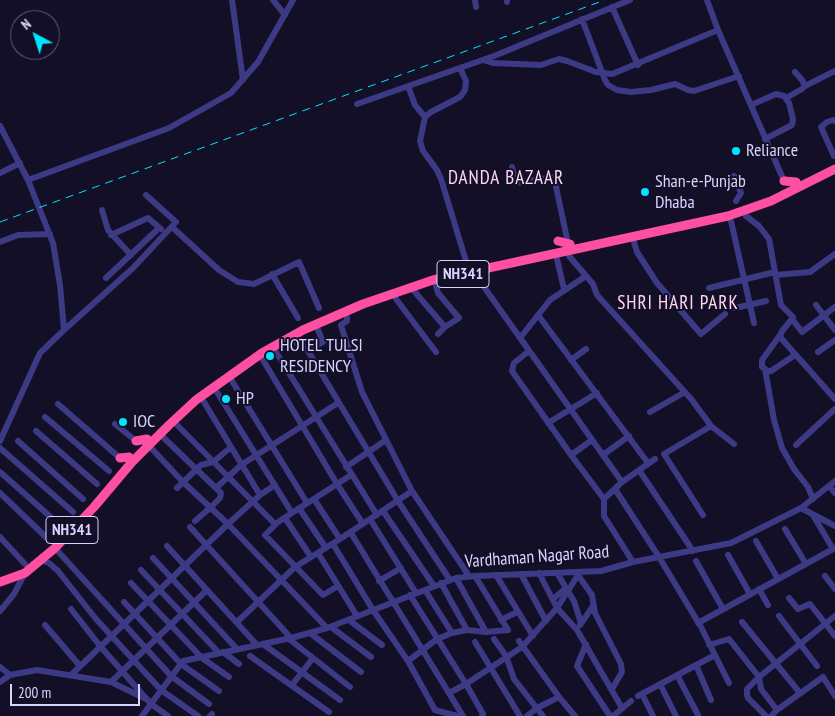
<!DOCTYPE html>
<style>
body{margin:0}
#map{position:relative;width:835px;height:716px;overflow:hidden;background:#130f26;font-family:"PT Sans Narrow",sans-serif}
canvas{display:block}
.north{position:absolute;left:10px;top:10px;width:50px;height:50px;box-sizing:border-box;background:#130f26;border:1px solid #625e7d;border-radius:50%;rotate:320deg;font-size:14px;font-weight:700;line-height:20px;text-align:center;color:#d9d4ff}
.north::after{content:'';display:block;margin:auto;width:18px;height:22px;background:#00e5ff;clip-path:polygon(50% 0,100% 100%,50% 72%,0 100%)}
.scale{position:absolute;left:10px;top:684px;width:130px;height:22px;box-sizing:border-box;border:2px solid #d9d4ff;border-top:0;padding-left:6px;font-size:15px;line-height:18px;white-space:nowrap;color:#d9d4ff;-webkit-text-stroke:4px #130f26;paint-order:stroke}
</style>
<div id="map">
<canvas width="835" height="716"></canvas>
<div class="north">N</div>
<div class="scale">200 m</div>
</div>
<script>
const ctx = document.querySelector('canvas').getContext('2d');
ctx.lineJoin = 'round';
const poly = rows => new Path2D(rows.map(r => 'M' + r).join(''));
function stroke(path, color, width, dash) { ctx.strokeStyle = color; ctx.lineWidth = width; ctx.lineCap = dash ? 'butt' : 'round'; ctx.setLineDash(dash || []); ctx.stroke(path); }
function label(font, color, halo, rows, align = 'center') {
  ctx.font = font + ' "PT Sans Narrow",sans-serif'; ctx.lineWidth = 4; ctx.setLineDash([]); ctx.textBaseline = 'middle'; ctx.strokeStyle = halo; ctx.fillStyle = color; for (const [text, x, y, turn = 0] of rows) {
    ctx.save(); ctx.translate(x, y); ctx.rotate((+turn || 0) * Math.PI / 180); ctx.textAlign = isNaN(turn) ? turn : align; if (halo) ctx.strokeText(text, 0, 0); ctx.fillText(text, 0, 0); ctx.restore();
  }
}
stroke(poly([
 [232,0,243,80],
 [273,0,285,15],
 [475,0,476,7],
 [507,0,507,2],
 [707,0,718,30,784,181],
 [612,7,638,65],
 [582,19,605,80,608,85,617,90,631,92,651,90,675,84,688,90,694,91,739,76],
 [483,60,493,63,541,65,559,59,567,61,596,72,612,74,718,30],
 [460,68,466,81,465,90,460,97,431,112,425,117,420,141,423,151,437,170,441,179,466,261],
 [408,86,415,105,425,117],
 [805,86,835,71],
 [786,98,802,89,805,86,802,80,795,72],
 [357,104,494,56,630,0],
 [751,105,776,94,784,96,789,103,793,119,792,125,765,139],
 [0,126,28,180,53,243,60,285,64,330,40,353,0,441],
 [834,156,821,127,827,122,833,120,835,121],
 [512,167,516,183,554,177,567,239],
 [0,173,20,163],
 [734,176,741,193,736,201],
 [28,180,169,128,231,93,258,62,293,0],
 [102,210,108,230,131,255],
 [746,216,759,226,769,239,781,305,793,317,792,319,802,332,835,307],
 [731,221,754,323],
 [172,227,219,270,238,282,254,284,299,262,319,308],
 [111,235,148,218,161,229],
 [0,242,18,235,50,234],
 [634,242,637,252,657,283,701,334,725,314],
 [569,256,593,284,597,295,692,400,711,426,734,444],
 [557,259,564,289],
 [272,274,298,318],
 [776,275,810,272,835,254],
 [477,277,622,482],
 [106,278,159,228],
 [436,286,438,293,459,318,445,327,438,334],
 [709,288,775,272],
 [414,291,445,327],
 [396,299,436,352],
 [816,305,835,330],
 [735,308,766,301],
 [538,315,648,463],
 [347,317,347,321,341,325,362,392,412,491,469,576],
 [792,319,782,331,780,337,835,399],
 [64,330,133,268,176,222,146,195],
 [780,335,762,360,762,367,768,371,771,371,795,355],
 [520,338,550,300,586,276],
 [293,342,302,344,308,351,398,501,450,580],
 [308,351,323,342,318,330],
 [529,351,514,363,512,371,571,455,604,499,604,516,633,562],
 [276,352,377,515],
 [818,352,835,340],
 [263,360,337,484,363,524],
 [571,360,586,349],
 [765,369,774,420,782,448,794,469,808,487,813,499],
 [232,381,307,503],
 [217,392,292,513],
 [204,402,260,495],
 [58,404,120,458],
 [650,412,685,392],
 [45,417,109,471],
 [548,423,597,393],
 [115,424,136,441],
 [177,425,275,524],
 [36,431,97,484],
 [164,438,221,493,220,498,211,507,195,521],
 [18,441,83,499],
 [796,445,835,409],
 [0,448,73,512],
 [152,449,183,482,228,524,327,628],
 [571,455,592,440],
 [603,455,629,436],
 [346,467,386,440],
 [639,470,693,551],
 [0,472,62,527],
 [829,486,835,493],
 [177,488,201,465,213,462,230,448],
 [216,488,241,465,338,403],
 [615,489,659,557,701,627,729,683],
 [0,493,50,541],
 [314,499,340,539],
 [604,499,622,482,655,459],
 [299,508,326,548],
 [801,508,835,526],
 [383,511,434,586],
 [703,515,664,454,711,426],
 [813,515,833,549],
 [285,518,311,557],
 [370,519,416,593],
 [190,527,291,638],
 [785,529,806,564],
 [351,533,463,716],
 [0,537,25,564],
 [756,541,778,579],
 [333,544,373,610,408,661,435,710,457,716],
 [167,546,257,645],
 [55,548,171,676,209,704],
 [318,553,357,616],
 [728,555,750,594],
 [153,558,237,649],
 [41,560,49,563,58,571,96,619,161,690,198,716],
 [696,561,723,609],
 [141,570,219,653],
 [539,573,557,608,577,630,622,708],
 [557,573,574,601,581,623],
 [521,574,546,621],
 [496,575,533,636],
 [578,575,592,595,595,613,621,664,622,672,612,689],
 [475,576,508,630],
 [825,576,835,589],
 [456,578,486,632],
 [379,581,401,568],
 [131,583,202,658,229,677],
 [441,583,467,630],
 [338,586,323,595,265,535,278,522,351,475],
 [759,589,768,605],
 [425,590,452,633],
 [410,595,466,684,483,714,482,716],
 [789,598,798,609,810,604,835,636],
 [553,599,566,588],
 [124,602,181,664,219,691],
 [71,609,100,646,151,704,168,716],
 [0,611,14,594,25,573],
 [779,616,817,666],
 [349,620,382,645],
 [501,620,517,612],
 [237,622,295,567,340,539,412,491],
 [742,622,800,693],
 [698,623,835,548],
 [45,625,80,666],
 [580,625,593,606],
 [331,627,371,657],
 [310,633,361,672],
 [289,639,350,687],
 [494,639,506,656,514,679,543,716],
 [519,641,559,697,575,716],
 [475,642,520,716],
 [263,644,340,700],
 [586,644,577,666,610,716],
 [709,645,729,639,759,677,761,689,777,710],
 [223,652,239,664],
 [250,656,329,712],
 [408,661,437,639,452,633,467,630,486,632,508,630],
 [696,665,711,700],
 [0,667,10,675,37,670,111,682,148,700],
 [71,675,228,524,260,495,275,485],
 [677,675,698,715],
 [0,682,10,675],
 [111,682,207,590],
 [660,684,676,716],
 [292,685,313,658],
 [449,693,466,684,522,647,557,608,580,572],
 [642,694,653,716],
 [638,696,715,655],
 [142,716,183,661,291,638,327,628,456,578,475,576,601,571,633,562,731,543,801,508,835,481],
 [210,716,212,714],
 [527,716,537,708,559,697],
 [613,716,631,701],
 [766,716,748,698,747,695,747,689,759,677,835,616],
 [771,716,777,710,823,677,835,696]
]), '#3d3a85', 6);
stroke(poly([
 [784,181,796,182],
 [558,241,570,244],
 [136,441,147,439],
 [120,458,129,457],
 [0,582,25,573,55,548,94,507,132,462,169,425,196,400,262,353,303,330,363,304,433,280,728,216,771,201,835,169]
]), '#ff4fa3', 9);
stroke(poly([
 [0,222,605,0]
]), '#00e5ff', 1, [8, 6]);
for (const [x, y, r, color] of [
 [736,151,5,"#00e5ff"],
 [645,192,5,"#00e5ff"],
 [270,356,5,"#00e5ff"],
 [226,399,5,"#00e5ff"],
 [123,422,5,"#00e5ff"]
]) { const dot = new Path2D(); dot.arc(x, y, r, 0, 2 * Math.PI); ctx.fillStyle = color; ctx.fill(dot); stroke(dot, '#130f26', 2); }
for (const [x, y, w] of [
 [463,274,52],
 [72,530,52]
]) { const box = new Path2D(); box.roundRect(x - w / 2, y - 13.5, w, 27, 4); ctx.fillStyle = '#130f26'; ctx.fill(box); stroke(box, '#d9d4ff', 1); }
label('bold 16px', '#d9d4ff', null, [
 ["NH341",463,274],
 ["NH341",72,530]
]);
label('18px', '#d9d4ff', '#130f26', [
 ["Reliance",746,151],
 ["Shan-e-Punjab",655,182],
 ["Dhaba",655,203],
 ["HOTEL TULSI",280,346],
 ["RESIDENCY",280,367],
 ["HP",236,399],
 ["IOC",133,422]
], 'left');
label('18px', '#d9d4ff', '#130f26', [
 ["Vardhaman Nagar Road",537,557,-4]
]);
ctx.letterSpacing = '1px';
label('19px', '#ffd6f0', '#130f26', [
 ["DANDA BAZAAR",506,179],
 ["SHRI HARI PARK",678,304]
]);
ctx.letterSpacing = '0px';
</script>
